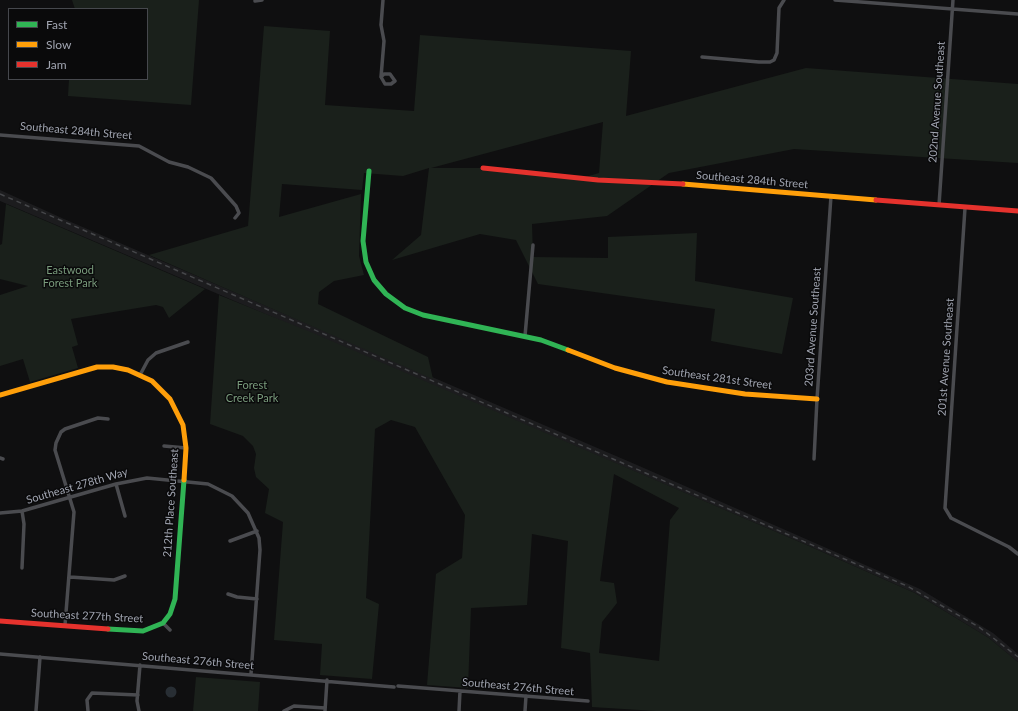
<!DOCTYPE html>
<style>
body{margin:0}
#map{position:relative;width:1018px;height:711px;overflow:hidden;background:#0f0f10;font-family:Lato,sans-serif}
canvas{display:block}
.legend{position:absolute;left:8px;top:8px;width:140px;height:72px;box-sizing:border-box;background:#0a0a0b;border:1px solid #46484d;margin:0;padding:5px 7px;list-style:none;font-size:12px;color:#a1a5b1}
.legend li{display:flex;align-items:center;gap:8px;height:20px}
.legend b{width:20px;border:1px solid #46484d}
</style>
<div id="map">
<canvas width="1018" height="711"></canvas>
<ul class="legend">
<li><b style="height:5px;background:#30b455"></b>Fast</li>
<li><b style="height:5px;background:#ff9f0a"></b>Slow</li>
<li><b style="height:5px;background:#e5322d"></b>Jam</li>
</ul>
</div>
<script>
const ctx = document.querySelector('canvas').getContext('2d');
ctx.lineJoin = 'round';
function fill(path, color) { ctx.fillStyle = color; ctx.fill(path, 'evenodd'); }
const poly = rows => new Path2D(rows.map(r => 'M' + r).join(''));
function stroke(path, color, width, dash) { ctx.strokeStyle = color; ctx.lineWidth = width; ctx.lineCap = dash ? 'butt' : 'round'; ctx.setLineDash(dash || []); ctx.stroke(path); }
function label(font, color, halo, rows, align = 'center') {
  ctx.font = font + ' Lato,sans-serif'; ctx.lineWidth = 3; ctx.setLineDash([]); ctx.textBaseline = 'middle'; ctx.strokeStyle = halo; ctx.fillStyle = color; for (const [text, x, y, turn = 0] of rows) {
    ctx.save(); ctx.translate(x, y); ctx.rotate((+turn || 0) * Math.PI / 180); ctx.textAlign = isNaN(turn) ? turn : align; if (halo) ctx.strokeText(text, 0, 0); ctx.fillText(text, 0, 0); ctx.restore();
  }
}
fill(poly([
 [0,190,64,219,637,465,920,589,993,633,1018,654,1018,662,989,638,915,593,809,546,0,201]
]), '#1c1c1e');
fill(poly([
 [72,0,199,0,191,105,68,96,69,79,147,79,147,9,75,9],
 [264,26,330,31,325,105,414,111,420,35,631,51,626,116,806,68,1018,84,1018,163,794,149,669,173,607,216,532,224,533,257,608,258,608,237,697,233,695,281,793,298,782,354,711,341,715,309,538,284,516,240,480,234,392,260,421,235,429,168,403,176,364,173,362,190,282,184,279,217,361,194,359,256,364,275,334,281,319,292,318,304,428,357,433,379,149,255,248,226],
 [603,122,599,173,582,178,483,168,431,168],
 [6,204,205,289,169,318,163,307,156,305,71,319,78,345,72,347,78,368,30,382,23,359,0,366,0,295,28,286,0,279,0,245,2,244],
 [219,295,313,333,809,546,915,593,989,638,1018,662,1018,711,656,711,592,707,590,653,561,648,568,541,532,534,527,605,471,608,468,688,427,685,436,574,462,558,465,515,415,427,391,420,375,429,366,598,379,604,372,679,320,675,322,644,274,640,283,522,265,513,269,489,256,477,254,468,256,454,253,446,243,436,210,424],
 [614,474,679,508,670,520,659,661,599,653,602,622,617,603,614,583,600,581],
 [196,677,260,682,258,711,193,711]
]), '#1a201b');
fill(poly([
 '165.5 692a5.5 5.5 0 1 1 11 0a5.5 5.5 0 1 1-11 0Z'
]), '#282e34');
stroke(poly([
 [835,0,1018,14],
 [255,1,262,0],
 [702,57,759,62,770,62,774,60,777,53,779,8,784,0],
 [381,77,384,74,390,74,395,81,391,84,385,84,381,77,384,41,381,25,383,0],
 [0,135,139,146,169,162,188,167,211,178,236,206,239,213,235,218],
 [939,205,953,0],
 [965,208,945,508,951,518,1009,547,1018,554],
 [525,336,533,245],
 [140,375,148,360,156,353,188,342],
 [164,446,186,448],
 [0,458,3,459],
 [814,459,817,399,831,196],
 [116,484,125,516],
 [0,513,22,511,116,484,147,478,208,484,232,496,248,513,259,538,260,550,251,674],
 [230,541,257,531],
 [22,568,24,524,22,511],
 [70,577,114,580,125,576],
 [228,594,237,597,257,599],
 [163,623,170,630],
 [65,625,74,512,55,450,56,443,61,432,65,429,98,418,108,419],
 [0,654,394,687],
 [398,686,588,701],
 [36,711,40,657],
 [88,711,87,700,92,693,138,695],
 [139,711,137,701,140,665],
 [284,711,294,706,325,708],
 [325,711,327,680],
 [459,711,460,691],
 [525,711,526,696]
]), '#4a4b4f', 3.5);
stroke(poly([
 [369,171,363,241,366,262,374,280,386,294,405,308,423,315,541,340,568,350],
 [108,629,143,631,163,623,170,614,175,599,184,480]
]), '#30b455', 5);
stroke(poly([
 [683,184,876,200],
 [568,350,615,368,667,382,745,394,817,399],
 [0,395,97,367,113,367,128,370,152,381,170,399,183,425,186,448,184,480]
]), '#ff9f0a', 5);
stroke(poly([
 [483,168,598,180,683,184],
 [876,200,1018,211],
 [0,621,108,629]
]), '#e5322d', 5);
stroke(poly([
 [0,194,907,586,979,627,1018,657]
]), '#454649', 1.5, [5, 4]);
label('11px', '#a1a5b1', '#0a0a0b', [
 ["202nd Avenue Southeast",937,102,-86],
 ["Southeast 284th Street",76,131,5],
 ["Southeast 284th Street",752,180,5],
 ["203rd Avenue Southeast",813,327,-86],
 ["201st Avenue Southeast",946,357,-86],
 ["Southeast 281st Street",717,378,8],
 ["Southeast 278th Way",77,486,-16],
 ["212th Place Southeast",171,503,-86],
 ["Southeast 277th Street",87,616,3],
 ["Southeast 276th Street",198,661,5],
 ["Southeast 276th Street",518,687,5]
]);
label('11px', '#799b7c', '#0a0a0b', [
 ["Eastwood",70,270],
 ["Forest Park",70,283],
 ["Forest",252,385],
 ["Creek Park",252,398]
]);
</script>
